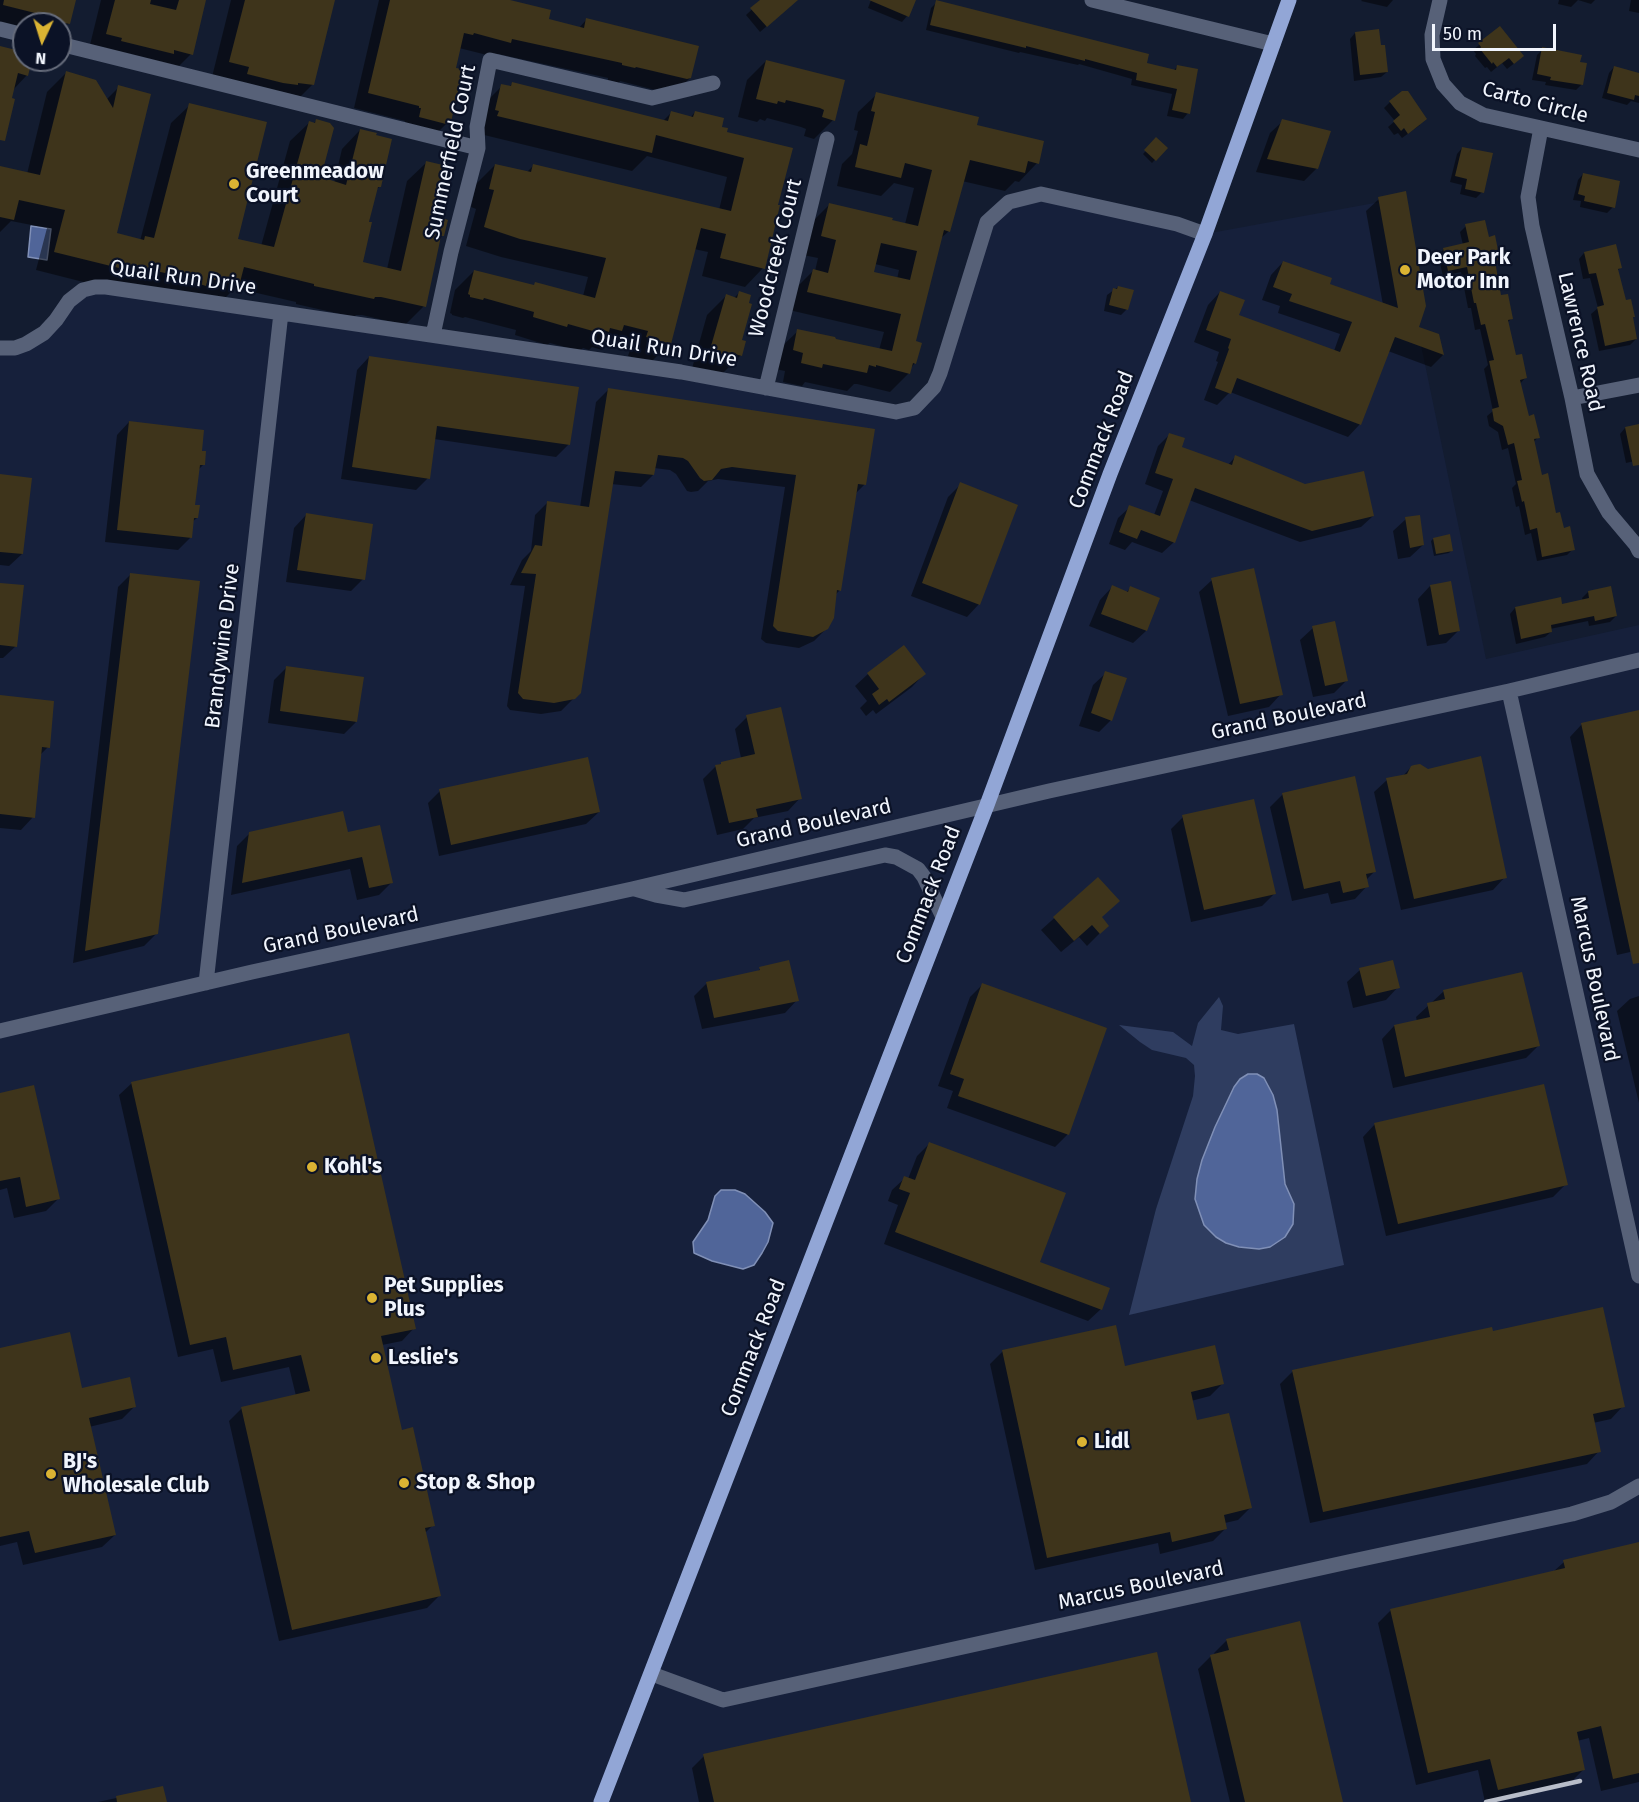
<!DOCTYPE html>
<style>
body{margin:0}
#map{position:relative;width:1639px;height:1802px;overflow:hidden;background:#131c30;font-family:"Fira Sans",sans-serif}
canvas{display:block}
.north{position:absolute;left:12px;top:12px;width:60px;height:60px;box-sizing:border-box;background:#0b1226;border:2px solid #676d7c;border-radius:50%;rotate:184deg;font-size:16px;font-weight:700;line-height:24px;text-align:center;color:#f1f5fd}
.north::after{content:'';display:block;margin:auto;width:21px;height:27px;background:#dab333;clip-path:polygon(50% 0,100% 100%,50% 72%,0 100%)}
.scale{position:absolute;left:1432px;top:24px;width:124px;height:27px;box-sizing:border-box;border:3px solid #f1f5fd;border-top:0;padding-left:8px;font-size:18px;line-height:21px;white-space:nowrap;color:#f1f5fd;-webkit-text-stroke:4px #0b1226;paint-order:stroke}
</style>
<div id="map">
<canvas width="1639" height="1802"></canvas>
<div class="north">N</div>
<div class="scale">50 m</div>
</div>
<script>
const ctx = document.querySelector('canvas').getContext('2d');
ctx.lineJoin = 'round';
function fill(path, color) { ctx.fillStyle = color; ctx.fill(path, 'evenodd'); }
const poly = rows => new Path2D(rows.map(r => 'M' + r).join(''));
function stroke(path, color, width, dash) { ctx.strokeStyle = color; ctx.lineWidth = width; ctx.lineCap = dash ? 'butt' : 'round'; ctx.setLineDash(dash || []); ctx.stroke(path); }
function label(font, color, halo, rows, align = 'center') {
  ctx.font = font + ' "Fira Sans",sans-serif'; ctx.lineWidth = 4.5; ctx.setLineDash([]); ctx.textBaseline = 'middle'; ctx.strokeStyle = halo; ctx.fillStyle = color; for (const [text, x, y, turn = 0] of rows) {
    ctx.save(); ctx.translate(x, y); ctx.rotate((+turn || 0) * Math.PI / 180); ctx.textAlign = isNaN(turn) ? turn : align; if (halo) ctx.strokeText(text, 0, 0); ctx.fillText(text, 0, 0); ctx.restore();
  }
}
fill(poly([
 [1041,194,1205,234,1391,200,1486,659,1639,625,1639,1802,0,1802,0,348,15,348,83,290,896,412,923,400,987,222]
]), '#16203b');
fill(poly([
 [1219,997,1223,1006,1221,1030,1238,1034,1294,1024,1344,1265,1129,1315,1156,1209,1193,1096,1195,1076,1194,1065,1186,1058,1152,1050,1140,1042,1119,1025,1173,1032,1192,1046,1198,1023],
 [1234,1087,1273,1095,1277,1110,1285,1184,1294,1204,1259,1249,1239,1247,1226,1243,1204,1225,1202,1160]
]), '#2f3d60');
const water = poly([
 [31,226,51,229,47,260,28,257,31,226],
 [1248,1074,1257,1074,1264,1078,1273,1095,1277,1110,1285,1184,1294,1204,1293,1224,1285,1237,1270,1247,1259,1249,1239,1247,1226,1243,1216,1237,1204,1225,1195,1199,1197,1179,1202,1160,1215,1127,1234,1087,1240,1079,1248,1074],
 [721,1190,735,1190,745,1194,765,1212,773,1223,768,1242,762,1253,754,1265,743,1269,712,1261,694,1253,693,1242,708,1220,715,1196,721,1190]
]);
fill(water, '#506599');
stroke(water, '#8090b7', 1.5);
fill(poly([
 [0,0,74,0,68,24,60,32,60,24,24,24,24,41,0,27],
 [101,0,204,0,191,54,172,73,88,53],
 [231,0,333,0,313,84,294,103,211,81],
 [379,0,504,0,548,20,579,28,586,20,690,78,675,93,671,94,620,81,619,83,608,80,608,78,498,54,495,57,459,48,454,69,449,121,434,136,405,122,405,121,354,108],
 [762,0,783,0,783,12,760,32,746,15],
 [871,0,914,0,907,16,902,22,868,8],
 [1362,0,1393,0,1387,7,1361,1],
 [1559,0,1595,0,1591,4,1578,0,1571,7,1558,4],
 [1631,0,1639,0,1639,13,1629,11],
 [937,2,1145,64,1173,71,1178,66,1188,113,1183,119,1167,116,1172,94,1131,85,1132,79,1079,64,1078,65,1020,52,1019,53,926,30,931,8],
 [1500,28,1516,62,1507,69,1502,63,1491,72,1487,67,1485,68,1475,56,1476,54,1473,50],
 [1355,33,1387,72,1381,77,1354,81,1350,39],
 [0,47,24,53,24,60,31,60,27,75,13,90,0,134],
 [1543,49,1579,63,1582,84,1576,90,1545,85,1546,82,1532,80,1537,55],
 [766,61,843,81,833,120,814,139,804,136,806,129,801,127,767,118,765,121,760,119,757,122,738,117,747,80],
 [1614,67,1639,74,1639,103,1631,101,1627,105,1602,98,1609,73],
 [66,73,106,100,119,87,115,234,140,241,171,123,190,105,236,240,261,246,290,141,309,123,313,124,316,121,319,178,334,183,342,149,360,130,379,187,375,191,361,263,387,269,407,181,426,163,442,236,439,239,424,306,405,325,362,315,356,315,354,317,309,307,296,304,296,302,235,288,219,304,103,287,36,270,47,228,11,221,0,232,0,168,27,174,47,92],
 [512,84,663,121,671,113,690,118,695,112,725,133,791,149,776,206,763,268,745,287,702,276,708,252,694,249,670,343,651,362,628,356,630,350,607,344,602,350,592,347,589,350,583,348,580,351,550,343,547,345,515,335,516,330,465,317,463,318,452,315,452,314,450,313,455,290,474,271,533,286,583,296,588,277,501,257,466,246,476,209,471,207,476,184,495,165,527,172,534,165,719,210,727,177,647,156,632,171,480,134,483,105,502,86,509,87],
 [877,94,975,127,1037,163,1019,182,1015,181,1005,191,962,181,949,231,940,239,914,342,915,363,910,369,909,373,890,392,857,384,854,384,847,391,805,382,802,386,783,382,785,371,775,369,779,349,798,331,835,341,879,350,884,332,789,310,794,290,813,271,815,271,818,258,803,255,811,223,830,204,905,224,914,188,894,183,881,196,837,186,842,164,852,154,858,131,854,130,858,112],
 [875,264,899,270,897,279,873,273],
 [1390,102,1420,125,1402,138,1398,133,1394,135,1388,127,1395,121,1384,108],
 [1283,121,1317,168,1304,181,1256,172,1270,133],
 [1156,140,1166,148,1152,163,1143,154],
 [1462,148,1482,192,1476,198,1460,194,1462,185,1450,182,1457,154],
 [1583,174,1613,207,1607,213,1580,207,1581,201,1573,200,1578,180],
 [1379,199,1417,328,1438,335,1443,355,1431,367,1388,351,1360,424,1348,437,1230,392,1217,405,1204,400,1218,362,1216,361,1219,352,1194,342,1208,305,1220,292,1237,316,1334,351,1340,334,1278,313,1280,306,1262,300,1271,275,1283,262,1328,285,1383,305,1366,211],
 [1466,226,1487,239,1499,259,1494,264,1500,297,1512,318,1507,323,1515,357,1525,378,1520,384,1527,418,1538,437,1533,443,1540,476,1555,515,1573,549,1567,555,1537,561,1531,533,1525,535,1519,506,1516,507,1512,488,1516,484,1508,448,1502,450,1498,432,1489,426,1487,416,1493,411,1484,369,1488,365,1480,329,1475,330,1471,308,1468,308,1461,272,1443,276,1438,255,1444,249,1463,245,1460,232],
 [1584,253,1620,268,1617,271,1631,318,1636,339,1630,345,1599,351,1591,314,1598,308,1590,278,1583,279,1579,259],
 [1118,287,1127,309,1121,315,1104,311,1107,295],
 [739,293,741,355,722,374,691,372,707,315,726,296,734,298],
 [369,357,569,444,556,457,434,439,428,478,416,490,341,479,357,370],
 [608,390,865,484,855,494,840,590,835,595,827,628,814,641,799,648,766,643,761,639,785,487,718,479,708,481,698,491,691,492,687,491,676,474,670,470,654,468,653,475,641,487,611,484,574,698,561,711,541,714,510,710,507,706,525,586,510,585,522,560,531,551,535,515,548,502,580,507,596,402],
 [129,422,200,452,203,465,198,470,194,506,197,518,192,522,190,538,178,550,105,542,117,435],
 [1639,425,1639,460,1626,463,1620,434,1625,428],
 [1170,434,1180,448,1228,465,1235,457,1373,516,1361,527,1300,542,1189,500,1174,542,1162,553,1132,542,1125,550,1109,544,1118,518,1130,507,1154,515,1163,491,1145,484,1158,446],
 [0,476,22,554,9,566,0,565],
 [961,484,979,604,967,617,911,596,948,497],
 [306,515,363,579,351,591,286,582,294,528],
 [1406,519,1423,545,1410,557,1398,559,1393,531],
 [1433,539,1451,551,1449,553,1434,556,1431,541],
 [131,574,156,934,144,946,73,963,118,587],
 [1212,580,1281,694,1269,707,1228,716,1199,592],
 [0,584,16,646,3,658,0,658],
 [1430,586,1459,630,1446,643,1427,646,1418,599],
 [1112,587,1126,593,1130,588,1146,631,1133,643,1089,626,1100,600],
 [1588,592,1616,616,1610,622,1589,626,1588,621,1550,629,1551,632,1545,637,1516,644,1510,614,1515,608,1561,606,1583,601,1582,598],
 [1313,628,1347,680,1334,693,1313,697,1300,640],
 [904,647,924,674,912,687,876,714,873,710,866,716,860,708,867,701,855,686,868,674],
 [287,667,356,722,344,734,268,723,274,680],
 [1106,673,1111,720,1099,732,1079,726,1093,685],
 [0,697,48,747,39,756,33,817,21,830,0,828],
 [1639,712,1639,950,1617,955,1570,737,1582,724],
 [747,717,800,798,788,811,754,818,743,829,717,835,703,779,716,766,722,763,741,758,735,729],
 [1411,767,1505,877,1493,890,1401,910,1374,792,1387,780,1402,777],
 [440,791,599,812,586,824,439,856,428,803],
 [1283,794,1375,871,1366,880,1367,886,1355,899,1331,904,1328,893,1292,901,1270,807],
 [1183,817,1274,894,1262,906,1191,922,1171,829],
 [250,833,347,834,392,882,379,895,357,900,350,869,231,895,237,846],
 [1098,879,1100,918,1107,926,1087,946,1079,937,1061,952,1041,930],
 [760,969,797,1000,785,1013,702,1029,694,996,707,983,757,972],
 [1360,970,1398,987,1386,1000,1353,1008,1347,982],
 [982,985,1105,1029,1067,1135,1055,1147,947,1108,953,1091,938,1086,970,997],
 [1444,991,1538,1046,1526,1058,1393,1088,1382,1039,1394,1026,1417,1021,1416,1017],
 [1639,996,1639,1103,1617,1011,1630,999],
 [132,1083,414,1328,402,1341,382,1345,401,1432,433,1525,425,1533,439,1596,427,1608,279,1641,229,1421,242,1408,296,1396,289,1367,221,1382,213,1349,178,1357,119,1095],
 [0,1094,58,1199,46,1211,14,1218,7,1188,0,1190],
 [1375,1124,1566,1184,1553,1197,1386,1236,1363,1137],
 [930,1143,1038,1263,1101,1309,1088,1321,884,1244,898,1205,888,1201,892,1190,905,1178,908,1179,917,1156],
 [1492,1333,1623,1406,1611,1419,1593,1423,1599,1451,1587,1464,1310,1523,1280,1384,1293,1371],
 [0,1349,81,1390,135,1406,122,1419,89,1427,115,1535,102,1547,23,1565,17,1542,0,1546],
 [1003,1351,1222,1384,1210,1396,1191,1401,1196,1422,1250,1508,1238,1520,1225,1523,1226,1528,1213,1541,1160,1554,1158,1543,1035,1570,990,1364],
 [1639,1544,1639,1782,1601,1791,1589,1738,1577,1741,1584,1769,1571,1782,1485,1802,1478,1770,1416,1785,1378,1623,1391,1610,1553,1572,1564,1562],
 [1227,1640,1341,1802,1230,1802,1198,1669,1211,1656,1215,1655,1214,1653],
 [704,1756,1190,1802,699,1802,692,1768],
 [162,1788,165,1802,98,1802]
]), '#0007');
fill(poly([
 [4,0,76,0,70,24,54,21,54,24,38,21,39,14,3,5],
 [115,0,151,0,150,4,176,10,179,0,206,0,193,55,174,50,174,54,121,41,122,38,106,34],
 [245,0,335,0,314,85,298,83,298,85,283,83,247,74,249,67,229,62],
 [390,0,510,0,551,10,549,19,584,28,586,18,699,46,691,78,687,79,636,67,635,68,622,65,622,63,512,39,511,43,474,33,473,35,464,33,456,68,463,69,451,122,446,121,446,124,419,117,421,108,419,108,419,106,368,93],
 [760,0,798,0,767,27,750,8],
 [869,0,916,0,909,17],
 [936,0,1149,54,1147,63,1176,70,1177,65,1198,69,1190,114,1172,110,1177,89,1136,80,1137,73,1085,59,1085,61,1026,46,1026,48,930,25],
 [1500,26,1524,56,1514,64,1509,58,1497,67,1493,62,1492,64,1480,49,1481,47,1478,43],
 [1379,29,1381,45,1385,45,1388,72,1360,75,1355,32],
 [0,46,24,52,24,60,32,60,28,76,18,73,12,98,15,99,5,141,0,140],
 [1542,47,1582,55,1580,62,1587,63,1583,85,1550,80,1551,77,1537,74],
 [766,60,845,80,835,121,822,117,824,110,820,108,786,100,785,103,778,101,777,104,756,99],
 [1614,66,1639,73,1639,96,1635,95,1634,100,1607,93],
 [66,71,96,80,113,108,118,85,151,94,117,233,144,240,145,236,154,238,189,103,267,122,238,239,274,247,309,121,315,123,316,119,330,123,334,128,321,177,346,185,360,129,377,133,376,135,392,139,381,187,378,187,369,222,372,222,363,262,401,271,426,161,447,166,446,167,453,169,442,218,448,220,444,236,441,236,426,307,381,297,375,297,374,299,328,289,314,286,314,284,244,267,239,286,208,278,206,286,165,273,125,264,123,269,54,252,65,210,19,200,14,220,0,217,0,166,40,175],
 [512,82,668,121,671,111,693,117,695,111,724,118,722,127,728,128,727,132,793,148,778,205,780,205,765,269,720,258,726,234,701,228,671,344,646,337,648,331,624,325,622,331,610,328,609,332,601,329,600,333,568,324,567,327,533,317,534,312,484,298,483,300,470,297,470,295,468,294,474,270,534,285,535,282,595,298,606,258,520,239,484,227,494,190,489,189,495,164,531,172,533,164,731,211,744,158,656,135,652,153,497,116,499,111,495,110,501,84,511,86],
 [1402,91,1408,91,1427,119,1408,134,1404,128,1401,131,1393,121,1400,115,1389,101],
 [876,92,979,117,977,125,1044,141,1039,164,1028,161,1025,173,970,160,950,232,944,230,916,341,922,343,916,364,913,363,910,374,876,365,876,367,869,365,867,373,823,364,822,368,801,363,803,353,793,350,797,329,835,337,836,339,892,351,901,314,807,292,813,269,828,273,836,240,821,236,829,203,893,218,892,220,918,226,932,170,905,163,901,178,855,167,860,144,867,146,875,112,871,111],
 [881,243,917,251,910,280,874,272],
 [1282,119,1331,131,1318,169,1267,159],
 [1156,137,1168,148,1156,161,1144,150],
 [1462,147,1493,153,1484,193,1465,189,1467,179,1455,176],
 [1583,173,1620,181,1615,208,1584,201,1585,196,1578,194],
 [1406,191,1426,306,1419,327,1439,334,1444,355,1395,337,1361,425,1237,378,1231,394,1215,388,1229,349,1228,348,1231,339,1206,330,1220,291,1245,300,1239,315,1340,352,1352,322,1289,301,1292,294,1273,287,1283,261,1332,278,1330,284,1398,308,1378,197],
 [1485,220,1489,237,1495,235,1500,260,1495,261,1501,295,1508,294,1513,319,1508,320,1516,355,1522,354,1527,378,1520,380,1529,416,1534,414,1540,438,1534,439,1542,475,1548,473,1556,513,1560,512,1564,528,1570,526,1575,550,1542,557,1537,528,1530,530,1524,501,1522,502,1517,481,1522,480,1514,443,1508,445,1503,426,1494,421,1492,409,1499,407,1489,361,1494,360,1485,324,1481,325,1476,303,1474,303,1467,267,1448,271,1443,248,1469,242,1465,224],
 [1616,244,1622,268,1618,269,1626,300,1631,299,1635,317,1633,317,1637,339,1605,346,1597,307,1604,305,1596,273,1589,274,1584,252],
 [1118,286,1134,290,1128,310,1109,305,1113,288,1117,289],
 [739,291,751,295,749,303,752,304,742,340,746,341,742,356,735,354,734,360,709,353,726,294,737,298],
 [369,356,579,387,570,445,437,426,430,479,352,467],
 [608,388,875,429,866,485,858,484,841,591,837,590,834,618,828,629,813,637,778,631,773,626,796,475,732,467,721,469,712,480,704,481,700,478,688,461,683,458,658,455,654,475,615,471,581,693,575,699,554,703,523,699,518,693,536,574,521,573,535,545,542,546,547,501,589,507],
 [129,421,204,430,202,451,206,451,205,465,200,465,195,505,200,505,198,518,194,518,192,538,117,530],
 [1639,424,1639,465,1633,466,1625,427],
 [1169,433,1185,438,1182,447,1232,465,1235,455,1305,484,1364,471,1374,516,1312,531,1195,488,1175,543,1141,530,1137,539,1119,532,1129,505,1160,516,1173,479,1155,473],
 [0,474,32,478,23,554,0,552],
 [960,482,1018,505,980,605,922,583],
 [306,513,373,524,365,580,297,570],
 [1420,515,1424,545,1410,548,1405,517],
 [1450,534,1453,551,1436,554,1433,538],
 [1254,568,1283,695,1240,704,1211,578],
 [130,573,200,581,158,934,85,951],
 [1451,581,1460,631,1439,635,1430,585],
 [0,583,24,585,17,647,0,645],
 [1112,585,1128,592,1130,586,1160,598,1147,631,1101,614],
 [1611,586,1617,616,1595,621,1594,616,1551,625,1552,632,1521,639,1515,607,1561,597,1562,604,1589,598,1588,591],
 [1335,621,1348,681,1325,686,1312,626],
 [904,645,926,674,889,702,887,699,879,705,872,694,879,689,867,673],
 [286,666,364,677,357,722,280,711],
 [1105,671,1127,678,1112,721,1091,713],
 [0,695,54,701,50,748,42,747,35,818,0,814],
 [781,707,802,799,756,809,758,817,729,823,715,765,721,764,721,762,755,754,746,715],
 [1639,710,1639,963,1633,964,1581,723],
 [1481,756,1507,878,1414,899,1386,778,1407,774,1411,766,1414,765,1420,764,1428,769],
 [588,757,600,812,451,845,439,789],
 [1355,776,1376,872,1366,874,1369,887,1343,893,1340,881,1304,889,1282,793],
 [1254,799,1276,894,1204,910,1182,815],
 [343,811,348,832,380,825,393,883,369,888,362,857,242,883,249,832],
 [1098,877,1120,901,1102,917,1109,926,1100,934,1092,925,1074,941,1053,917],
 [789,960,799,1001,714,1018,706,982,760,970,759,967],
 [1393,960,1400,988,1366,996,1359,968],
 [1522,972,1540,1046,1405,1077,1394,1025,1430,1017,1427,1003,1445,999,1443,990],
 [982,983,1107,1028,1069,1135,958,1096,964,1079,950,1074],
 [349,1033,416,1329,381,1336,402,1430,413,1427,435,1526,425,1528,441,1596,292,1630,241,1407,310,1391,301,1355,233,1370,226,1337,190,1345,131,1082],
 [1544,1084,1568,1185,1398,1224,1374,1123],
 [34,1085,60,1199,26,1207,20,1177,0,1181,0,1093],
 [929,1142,1066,1193,1040,1262,1110,1288,1102,1310,895,1232,910,1193,899,1189,904,1176,915,1180],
 [1603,1307,1625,1407,1593,1414,1601,1452,1323,1512,1292,1370,1492,1327,1493,1331],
 [1116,1325,1125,1366,1215,1345,1224,1384,1191,1392,1197,1420,1229,1413,1252,1508,1224,1515,1227,1529,1172,1542,1170,1532,1047,1558,1002,1350],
 [70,1332,82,1388,130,1377,136,1407,89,1418,116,1535,35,1553,29,1531,0,1537,0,1348],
 [1639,1542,1639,1773,1613,1779,1601,1726,1577,1732,1585,1770,1498,1790,1490,1759,1428,1773,1390,1609,1565,1568,1563,1560],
 [1300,1621,1343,1802,1245,1802,1210,1655,1229,1650,1226,1639],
 [1157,1652,1191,1802,714,1802,703,1754],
 [163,1786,167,1802,117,1802,116,1796]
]), '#3e341b');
stroke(poly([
 [1092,0,1273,44],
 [1440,0,1432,35,1433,59,1443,84,1460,103,1483,115,1639,150],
 [0,29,24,35],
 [60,44,478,148],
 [1541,128,1528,197,1532,226,1572,398,1587,474,1609,513,1636,545,1639,551],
 [433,335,451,252,478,148,477,127,490,60,652,98,713,83],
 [0,348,15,348,26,344,44,333,56,320,69,301,83,290,95,287,106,287,681,372,896,412,914,408,934,387,940,373,987,222,1009,202,1041,194,1177,224,1205,234],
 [766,388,827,139],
 [1572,398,1639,385],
 [1509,691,1639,1276],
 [635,889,656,895,684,900,885,855,896,857,918,869,924,877,943,917],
 [206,983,281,313],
 [0,1031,252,972,632,889,1049,791,1509,691,1639,660],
 [652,1674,723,1700,1348,1562,1572,1514,1611,1502,1639,1486]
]), '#576178', 15);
stroke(poly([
 [601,1802,987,805,1110,474,1205,234,1289,0]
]), '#92a6d6', 15);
stroke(poly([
 [1486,1802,1580,1781]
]), '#b8bdc9', 4.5);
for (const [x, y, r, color] of [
 [234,184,6,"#dab333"],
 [1405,270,6,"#dab333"],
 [312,1167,6,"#dab333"],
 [372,1298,6,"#dab333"],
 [376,1358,6,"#dab333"],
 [1082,1442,6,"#dab333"],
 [51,1474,6,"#dab333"],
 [404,1483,6,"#dab333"]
]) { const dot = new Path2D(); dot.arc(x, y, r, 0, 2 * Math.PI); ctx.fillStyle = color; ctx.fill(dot); stroke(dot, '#0b1226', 2); }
label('21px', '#f1f5fd', '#0b1226', [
 ["Carto Circle",1535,103,15],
 ["Summerfield Court",451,152,-78],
 ["Woodcreek Court",776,258,-76],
 ["Quail Run Drive",183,278,8],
 ["Lawrence Road",1580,342,77],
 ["Quail Run Drive",664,349,9],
 ["Commack Road",1102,440,-69],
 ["Brandywine Drive",223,646,-83],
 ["Grand Boulevard",1289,717,-12],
 ["Grand Boulevard",814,824,-13],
 ["Commack Road",929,895,-69],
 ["Grand Boulevard",341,931,-12],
 ["Marcus Boulevard",1594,979,78],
 ["Commack Road",754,1348,-69],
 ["Marcus Boulevard",1141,1586,-12]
]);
label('bold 21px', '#f1f5fd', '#0b1226', [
 ["Greenmeadow",246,172],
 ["Court",246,196],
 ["Deer Park",1417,258],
 ["Motor Inn",1417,282],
 ["Kohl's",324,1167],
 ["Pet Supplies",384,1286],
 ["Plus",384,1310],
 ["Leslie's",388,1358],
 ["Lidl",1094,1442],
 ["BJ's",63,1462],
 ["Wholesale Club",63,1486],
 ["Stop & Shop",416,1483]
], 'left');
</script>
